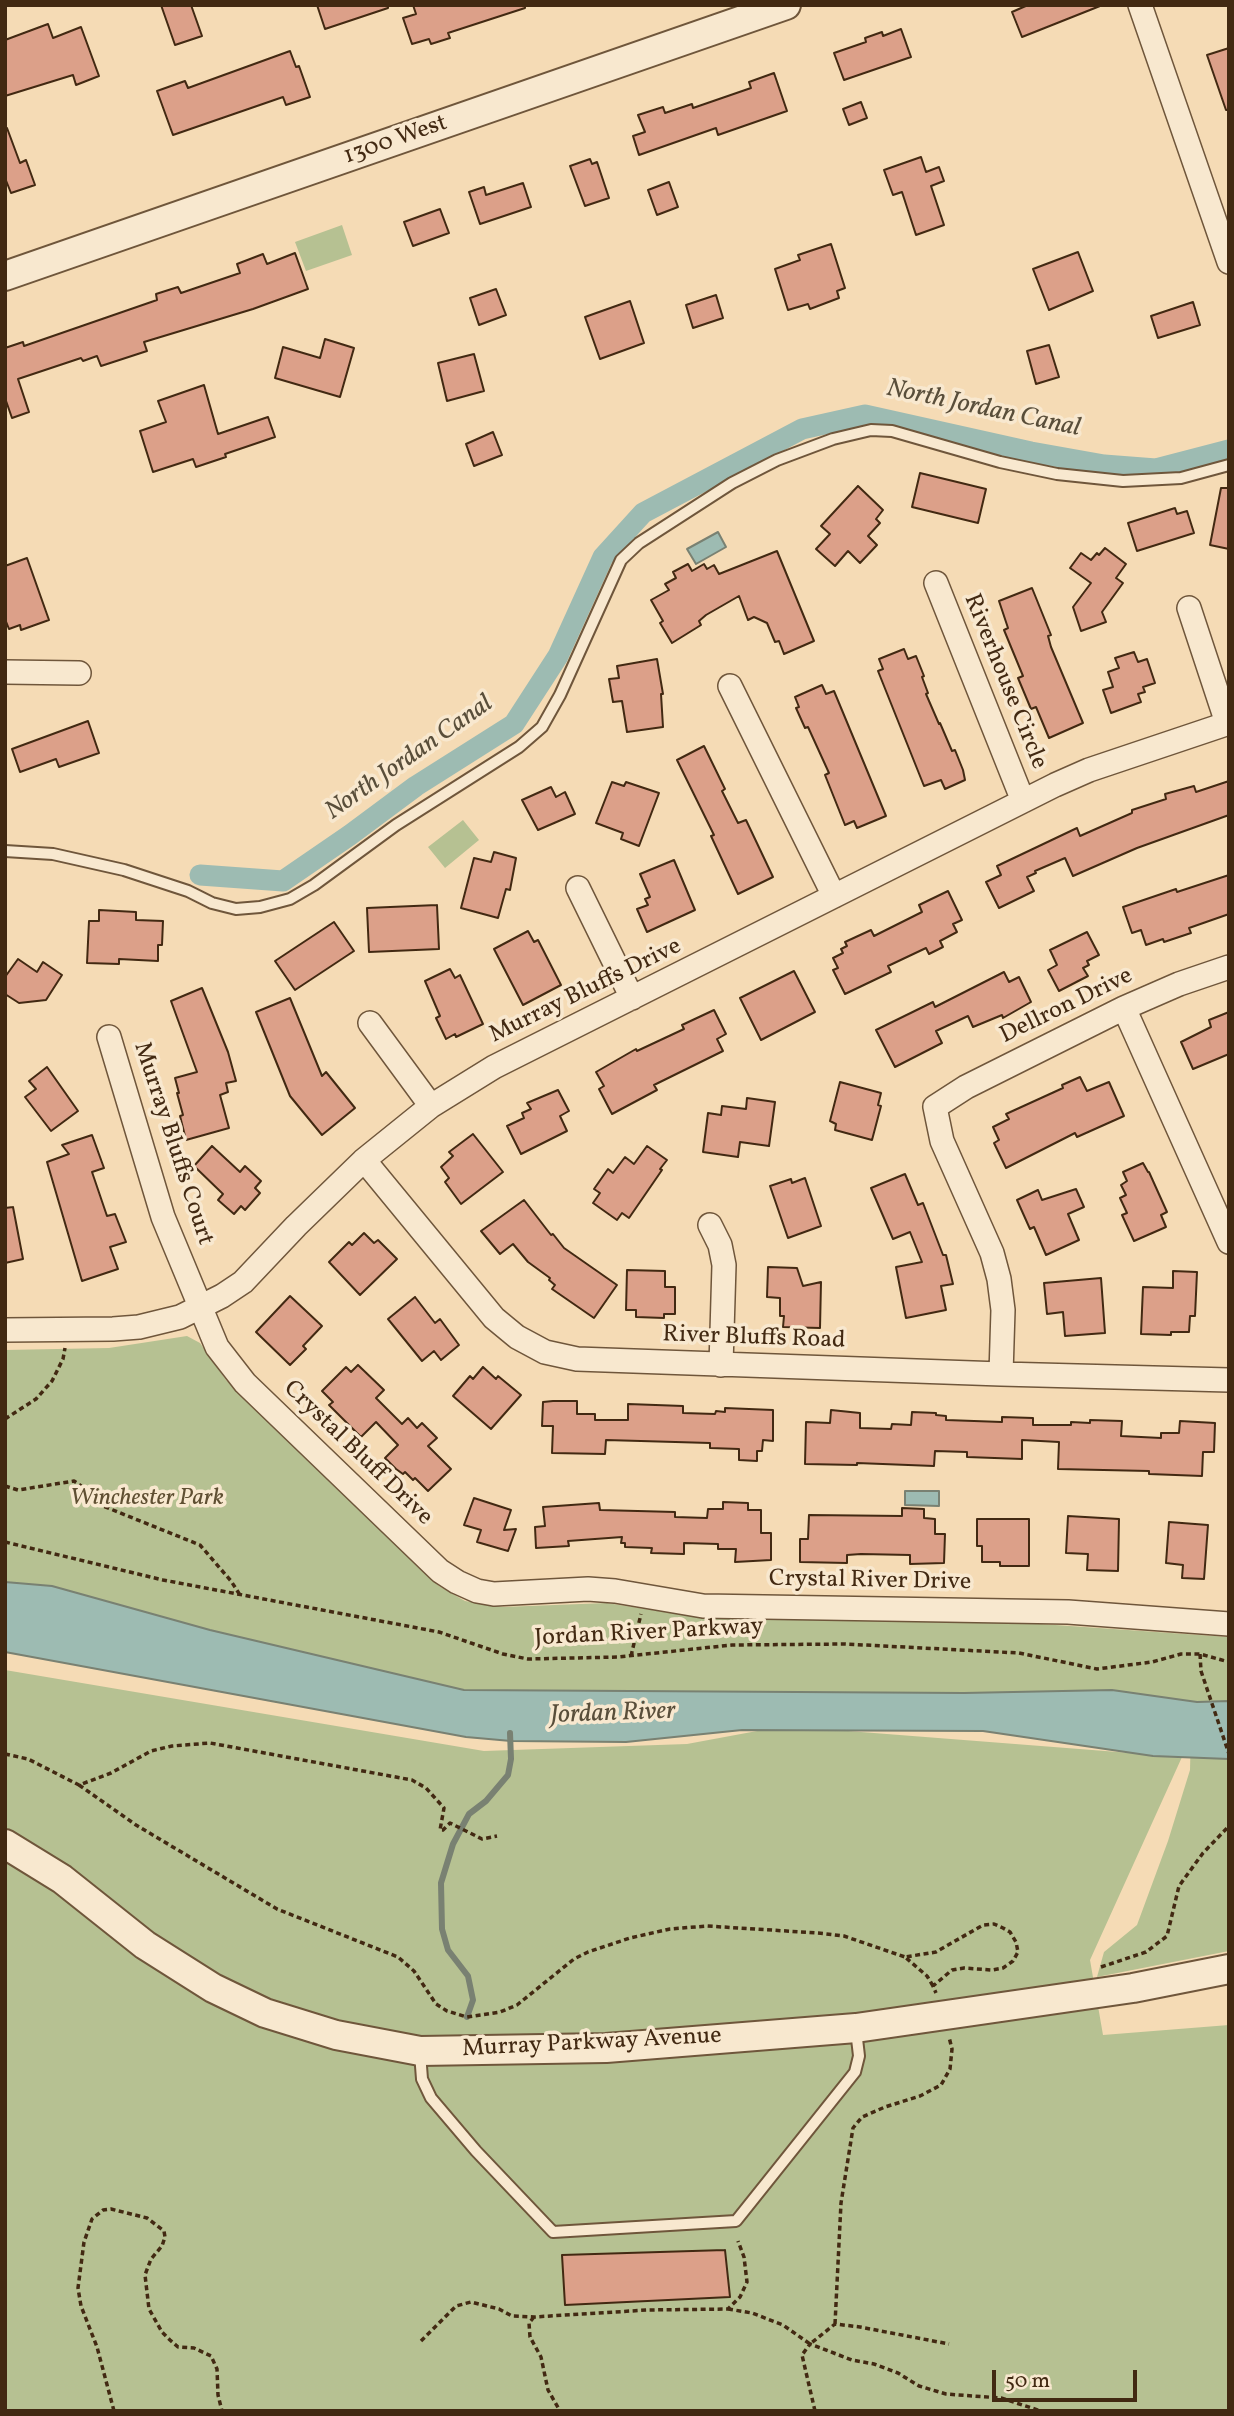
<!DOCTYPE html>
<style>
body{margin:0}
#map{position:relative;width:1234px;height:2416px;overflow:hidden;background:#f5dbb5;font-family:Vollkorn,serif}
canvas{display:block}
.frame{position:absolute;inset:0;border:7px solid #422912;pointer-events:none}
.scale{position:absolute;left:992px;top:2370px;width:145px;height:32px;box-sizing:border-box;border:4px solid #422912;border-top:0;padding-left:9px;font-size:21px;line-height:24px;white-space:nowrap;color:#422912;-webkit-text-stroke:5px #f8e8cf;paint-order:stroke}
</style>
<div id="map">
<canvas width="1234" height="2416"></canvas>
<div class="frame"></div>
<div class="scale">50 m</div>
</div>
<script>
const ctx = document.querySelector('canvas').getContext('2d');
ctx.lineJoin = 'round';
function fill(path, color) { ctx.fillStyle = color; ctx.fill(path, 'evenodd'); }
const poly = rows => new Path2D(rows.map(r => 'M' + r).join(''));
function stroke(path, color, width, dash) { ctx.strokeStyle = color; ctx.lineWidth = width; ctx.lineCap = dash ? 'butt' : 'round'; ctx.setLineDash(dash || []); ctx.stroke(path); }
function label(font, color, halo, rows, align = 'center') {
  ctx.font = font + ' Vollkorn,serif'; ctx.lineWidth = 7; ctx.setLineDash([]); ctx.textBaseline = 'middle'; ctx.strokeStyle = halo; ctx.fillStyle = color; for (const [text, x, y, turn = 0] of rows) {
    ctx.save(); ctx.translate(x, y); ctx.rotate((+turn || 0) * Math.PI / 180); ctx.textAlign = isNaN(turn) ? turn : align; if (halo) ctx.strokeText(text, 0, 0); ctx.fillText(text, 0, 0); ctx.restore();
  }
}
fill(poly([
 [342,225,352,255,306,271,295,242],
 [463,820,479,840,445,868,428,847],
 [187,1336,200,1343,226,1380,371,1521,439,1586,465,1601,503,1607,607,1603,702,1618,1012,1622,1229,1637,1229,1951,1097,1977,1104,1952,1137,1925,1168,1841,1190,1770,1191,1728,494,1703,5,1618,5,1350,109,1348],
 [5,1670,484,1751,687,1744,784,1726,1182,1757,1090,1960,1103,2035,1229,2025,1229,2411,5,2411]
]), '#b6c192');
const water = poly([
 [718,532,726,547,696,564,687,549,718,532],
 [905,1491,939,1491,939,1506,905,1505,905,1491],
 [5,1582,52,1586,210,1630,464,1690,964,1693,1112,1690,1197,1702,1229,1701,1229,1759,1153,1756,983,1731,742,1730,626,1742,511,1741,466,1737,5,1652,5,1582]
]);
fill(water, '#9dbbb2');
stroke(water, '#798172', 2);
stroke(poly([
 [467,2017,473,2000,468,1976,448,1950,442,1929,441,1883,453,1844,469,1814,486,1801,508,1775,511,1759,510,1733]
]), '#798172', 6);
stroke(poly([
 [200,875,283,881,350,835,416,786,514,724,558,656,603,557,643,513,802,429,865,415,1031,452,1104,465,1156,469,1229,450]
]), '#9dbbb2', 21);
const building = poly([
 [161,5,191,5,202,36,175,45,161,5],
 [317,5,388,5,388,8,325,29,317,5],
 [413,5,525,5,525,8,448,33,450,38,431,44,429,39,412,44,403,18,416,14,413,5],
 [1028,5,1100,5,1100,6,1022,37,1012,12,1028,5],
 [48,24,53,38,81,27,99,76,76,85,73,75,5,96,5,40,48,24],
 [901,29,911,57,844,80,834,53,866,42,865,38,882,32,883,36,901,29],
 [1229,48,1229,110,1226,110,1207,55,1229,48],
 [290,51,296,67,299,66,310,97,286,105,283,97,173,135,157,91,185,81,188,88,290,51],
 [774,73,787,111,718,135,716,128,639,155,633,136,645,132,638,115,663,107,665,113,692,104,693,108,751,88,749,82,774,73],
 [861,102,867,118,849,125,843,109,861,102],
 [7,128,20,163,26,160,35,185,11,193,5,178,5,129,7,128],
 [921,157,926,172,939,167,944,181,931,186,944,225,916,235,902,192,893,195,884,170,921,157],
 [590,159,592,164,597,162,609,198,585,206,570,166,590,159],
 [669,182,678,207,657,215,648,190,669,182],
 [523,183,531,207,480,224,469,192,484,187,486,195,523,183],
 [440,209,449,233,413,246,404,222,440,209],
 [831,244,845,288,837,291,839,298,810,309,808,304,788,310,775,269,800,260,798,255,831,244],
 [1078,252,1093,291,1049,310,1033,269,1078,252],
 [295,253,308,289,253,309,144,342,147,351,101,366,97,356,83,361,81,358,18,379,29,412,12,418,5,398,5,348,23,342,24,346,157,300,156,294,178,287,181,293,240,273,237,264,263,254,267,264,295,253],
 [496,289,506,315,479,325,470,298,496,289],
 [716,295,723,318,693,328,686,305,716,295],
 [630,301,644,343,600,359,585,317,630,301],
 [1193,302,1200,325,1158,338,1151,316,1193,302],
 [325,339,354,348,340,397,275,378,283,347,320,358,325,339],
 [1049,345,1059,377,1036,384,1027,351,1049,345],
 [474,354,484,391,447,401,438,363,474,354],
 [204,385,218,434,268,417,275,437,225,454,226,457,196,467,193,459,153,472,140,431,166,422,158,401,204,385],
 [493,432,502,455,474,466,466,444,493,432],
 [920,473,986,489,978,523,912,507,920,473],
 [858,486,883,510,876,519,880,523,868,536,877,545,860,563,848,551,835,566,816,549,830,534,821,526,858,486],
 [1221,488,1229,488,1229,549,1210,545,1221,488],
 [1175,508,1177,514,1187,511,1194,533,1137,551,1128,523,1175,508],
 [1105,548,1126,564,1116,578,1123,583,1102,612,1106,622,1081,631,1073,607,1091,583,1070,568,1081,553,1091,560,1097,553,1099,555,1105,548],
 [777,551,814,641,784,654,779,641,775,642,767,623,754,617,748,620,739,596,706,615,699,621,701,625,672,643,660,623,663,621,651,600,669,590,665,584,676,578,673,572,688,564,692,571,704,564,707,569,714,565,719,574,777,551],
 [27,558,49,620,21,630,20,625,9,629,5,619,5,566,27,558],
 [1032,588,1051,635,1048,636,1051,647,1083,723,1049,738,1036,707,1031,709,1018,678,1023,676,1004,630,1008,628,999,601,1032,588],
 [904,649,908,659,916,656,924,676,922,677,928,693,926,694,939,724,940,723,952,751,955,750,963,770,965,780,945,789,941,780,924,786,878,671,883,669,879,659,904,649],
 [1134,652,1138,662,1147,659,1155,683,1143,687,1145,692,1138,694,1141,702,1111,713,1103,690,1113,687,1108,672,1119,668,1115,658,1134,652],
 [657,659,663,694,661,694,663,727,627,732,622,701,613,702,609,679,619,678,617,666,657,659],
 [822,685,826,694,834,691,886,816,857,828,854,821,845,825,825,775,829,773,808,727,805,728,796,708,799,707,795,697,822,685],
 [88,721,99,753,59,767,56,759,20,772,12,749,88,721],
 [704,746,725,789,722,791,738,823,746,820,773,877,738,894,711,836,714,835,677,760,704,746],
 [1229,781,1229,815,1137,848,1073,876,1065,858,1035,871,1036,873,1027,877,1034,891,999,908,986,882,1001,875,997,866,1077,828,1080,836,1132,813,1132,810,1166,799,1165,794,1194,786,1196,792,1229,781],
 [612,782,624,786,626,782,659,793,639,846,621,839,623,833,596,823,612,782],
 [551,787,556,797,565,792,575,814,538,830,522,800,551,787],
 [494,852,516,858,510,890,506,889,498,918,461,908,474,858,491,862,494,852],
 [674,860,695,910,647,932,637,909,648,905,645,899,650,897,640,874,674,860],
 [1229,875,1229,914,1189,928,1191,933,1164,942,1163,939,1146,945,1141,930,1132,933,1123,907,1176,889,1177,892,1229,875],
 [948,891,962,920,953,924,957,932,940,941,943,947,929,954,926,948,888,966,891,972,845,994,833,970,838,968,833,958,843,953,841,949,847,946,845,942,871,930,874,936,922,912,919,905,948,891],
 [437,905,439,949,369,952,367,908,437,905],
 [99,910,136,912,136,920,163,921,162,945,158,945,158,961,119,959,119,964,87,963,89,921,99,921,99,910],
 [334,922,354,951,295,990,275,961,334,922],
 [528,931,534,942,538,940,561,985,523,1005,494,949,528,931],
 [1087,932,1099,955,1087,961,1089,965,1083,968,1088,976,1059,991,1048,970,1057,965,1050,950,1087,932],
 [18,959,37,972,43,962,62,975,46,1000,19,1003,5,994,5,977,18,959],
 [450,969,455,978,460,975,483,1024,456,1037,455,1034,446,1039,436,1018,440,1016,425,981,450,969],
 [794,971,815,1012,761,1040,740,998,794,971],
 [1004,972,1009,982,1019,977,1031,1002,1003,1018,1002,1015,973,1027,968,1016,936,1031,942,1043,895,1067,876,1030,933,1002,935,1007,1004,972],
 [202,988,228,1052,236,1081,226,1083,228,1092,220,1095,229,1128,186,1140,180,1116,183,1115,177,1093,179,1093,175,1078,197,1072,171,1001,202,988],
 [290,998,322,1076,326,1072,355,1108,322,1135,290,1096,256,1012,290,998],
 [714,1010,726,1034,717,1039,723,1051,654,1085,657,1090,612,1114,599,1089,604,1086,596,1072,636,1049,637,1051,684,1029,682,1025,714,1010],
 [1229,1012,1229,1054,1193,1069,1181,1042,1211,1027,1209,1020,1229,1012],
 [47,1067,78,1111,51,1131,25,1097,36,1089,29,1081,47,1067],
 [1080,1077,1087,1091,1109,1082,1124,1116,1077,1137,1075,1133,1006,1168,994,1143,999,1140,993,1127,1009,1119,1006,1114,1063,1088,1062,1085,1080,1077],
 [840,1082,881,1093,878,1105,881,1106,872,1140,835,1130,836,1124,830,1121,840,1082],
 [558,1090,569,1111,560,1116,567,1131,521,1154,507,1126,524,1118,522,1113,531,1109,527,1103,558,1090],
 [747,1098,775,1102,769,1146,740,1142,738,1157,703,1152,708,1113,721,1115,722,1106,746,1109,747,1098],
 [473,1134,503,1172,461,1204,445,1182,449,1178,441,1167,453,1156,449,1152,473,1134],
 [92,1135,104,1168,92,1172,107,1216,115,1214,126,1242,110,1247,118,1269,82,1281,47,1162,69,1154,62,1145,92,1135],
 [212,1146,240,1172,245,1166,261,1181,255,1188,260,1193,245,1210,241,1206,234,1214,218,1200,223,1194,194,1166,212,1146],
 [647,1146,667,1160,660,1169,662,1170,629,1218,622,1213,617,1220,593,1203,600,1193,594,1189,608,1169,613,1173,625,1157,634,1164,647,1146],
 [1143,1163,1148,1172,1149,1172,1167,1212,1161,1215,1166,1227,1134,1241,1122,1215,1127,1213,1120,1198,1126,1195,1121,1185,1127,1181,1123,1172,1143,1163],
 [905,1174,918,1205,923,1203,943,1255,946,1255,953,1284,941,1286,946,1310,906,1318,896,1267,922,1262,910,1232,893,1239,871,1188,905,1174],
 [805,1178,821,1226,788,1238,770,1186,791,1179,792,1183,805,1178],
 [1076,1189,1084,1207,1068,1214,1079,1240,1046,1255,1034,1227,1030,1229,1017,1200,1038,1190,1042,1200,1076,1189],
 [524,1200,551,1235,553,1234,564,1248,617,1285,594,1318,552,1289,555,1285,549,1280,550,1278,528,1262,513,1244,500,1254,481,1231,524,1200],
 [13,1207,23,1259,5,1263,5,1208,13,1207],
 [364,1233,374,1243,378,1240,397,1259,360,1295,329,1262,349,1242,352,1245,364,1233],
 [768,1267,797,1268,803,1286,821,1282,820,1328,783,1327,784,1316,780,1316,780,1298,767,1297,768,1267],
 [627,1270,665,1271,665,1287,675,1287,675,1314,664,1314,664,1318,636,1317,636,1310,626,1310,627,1270],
 [1173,1271,1197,1272,1195,1316,1190,1316,1189,1332,1171,1332,1171,1335,1141,1334,1143,1287,1173,1288,1173,1271],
 [1101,1278,1105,1333,1065,1336,1063,1312,1047,1314,1044,1283,1101,1278],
 [290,1296,322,1326,303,1346,306,1349,290,1365,256,1332,290,1296],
 [415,1297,435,1323,440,1319,459,1345,441,1360,434,1351,422,1361,388,1319,415,1297],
 [358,1365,384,1390,376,1398,402,1424,408,1418,417,1428,422,1423,437,1438,428,1446,451,1469,428,1491,415,1478,413,1480,405,1472,403,1474,396,1469,385,1458,398,1445,376,1422,361,1437,329,1405,333,1402,322,1391,346,1367,351,1372,358,1365],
 [483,1367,496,1379,498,1376,521,1395,491,1429,453,1396,470,1376,473,1379,483,1367],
 [553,1401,577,1401,577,1414,595,1414,595,1420,628,1420,628,1404,683,1406,683,1413,715,1414,716,1411,725,1412,725,1408,773,1410,773,1441,763,1440,762,1451,757,1451,757,1461,739,1460,739,1449,710,1448,710,1443,606,1440,605,1454,552,1453,553,1426,542,1426,543,1402,553,1401],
 [831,1410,860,1413,860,1428,891,1429,892,1424,911,1425,912,1412,936,1413,936,1415,946,1416,946,1420,1002,1422,1002,1417,1033,1418,1033,1425,1071,1425,1071,1422,1090,1423,1090,1420,1122,1421,1121,1436,1161,1438,1161,1433,1179,1433,1180,1421,1215,1423,1214,1452,1203,1452,1202,1476,1149,1474,1149,1471,1058,1469,1059,1442,1022,1440,1022,1459,967,1457,967,1452,935,1451,934,1466,857,1463,857,1465,805,1464,806,1422,830,1423,831,1410],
 [474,1498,511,1510,504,1530,516,1529,508,1551,477,1542,481,1530,464,1525,474,1498],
 [723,1502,748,1503,748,1510,761,1510,761,1533,771,1533,771,1560,735,1562,736,1549,718,1549,718,1544,684,1543,684,1554,651,1553,652,1548,625,1547,625,1543,621,1543,622,1537,568,1541,569,1546,536,1548,535,1527,545,1526,543,1507,599,1503,600,1510,675,1512,675,1517,707,1518,708,1509,723,1509,723,1502],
 [902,1508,924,1509,924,1518,935,1519,935,1534,945,1534,944,1563,910,1564,910,1555,861,1554,847,1555,847,1563,800,1562,800,1539,808,1539,809,1515,902,1516,902,1508],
 [1068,1516,1119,1519,1118,1571,1087,1570,1088,1554,1066,1553,1068,1516],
 [977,1519,1029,1519,1029,1566,1000,1566,1000,1562,982,1562,982,1546,977,1546,977,1519],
 [1169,1522,1208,1525,1204,1579,1182,1578,1183,1565,1166,1563,1169,1522],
 [725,2250,730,2297,565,2305,562,2255,725,2250]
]);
fill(building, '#dca089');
stroke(building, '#422912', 2);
const service = poly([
 [5,851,53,854,124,870,188,891,212,903,236,909,260,907,290,899,314,885,396,825,519,747,542,727,560,695,621,560,639,543,732,483,777,460,833,439,871,430,892,431,1000,462,1057,474,1123,481,1181,478,1229,465],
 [420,2053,422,2079,431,2098,476,2151,553,2232,736,2221,855,2072,859,2056,856,2030]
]);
const minor = poly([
 [1140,5,1229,262],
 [936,583,1023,801],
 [1189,608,1227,723],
 [5,672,79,673],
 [730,686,834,896],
 [578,888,632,998],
 [1124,1008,1229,1242],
 [370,1023,431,1106],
 [109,1037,163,1217,217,1347,245,1383,440,1571,457,1582,477,1591,494,1594,588,1589,615,1591,703,1606,1068,1612,1229,1624],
 [364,1160,494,1318,517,1337,545,1352,577,1359,1001,1374,1229,1380],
 [710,1225,720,1245,724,1265,721,1365],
 [5,1330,113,1329,139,1327,180,1317,222,1296,243,1282,296,1226,364,1160,431,1106,494,1067,1055,785,1089,770,1229,723],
 [1001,1374,1003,1310,999,1279,992,1253,942,1141,935,1107,966,1087,1124,1008,1179,984,1229,967]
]);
const tertiary = poly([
 [5,276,786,5],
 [5,1844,62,1879,145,1945,213,1988,265,2013,336,2035,420,2051,606,2048,856,2028,1133,1988,1229,1969]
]);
stroke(service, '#6f563b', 14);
stroke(minor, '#6f563b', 26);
stroke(tertiary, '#6f563b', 32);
stroke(poly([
 [5,1419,36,1399,52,1381,63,1359,65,1348],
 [5,1486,18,1490,74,1481,94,1495,103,1506,200,1545,231,1581,240,1595],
 [5,1542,163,1580,439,1632,503,1654,528,1659,618,1657,732,1645,845,1644,1019,1653,1097,1669,1152,1662,1181,1654,1200,1654,1229,1662],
 [1200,1654,1201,1671,1229,1754],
 [631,1656,641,1614],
 [5,1754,28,1759,79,1785,111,1773,151,1751,172,1746,210,1743,412,1780,426,1788,444,1808,440,1830,443,1830,450,1823,482,1839,497,1836],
 [79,1785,136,1825,277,1909,398,1957,414,1971,436,2004,447,2011,467,2017,500,2012,517,2005,574,1959,588,1952,630,1938,670,1929,707,1926,818,1933,844,1936,905,1957],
 [1101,1967,1146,1952,1167,1936,1179,1886,1203,1853,1229,1826],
 [933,1986,927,1976,905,1957,936,1952,983,1925,994,1924,1003,1928,1010,1932,1016,1942,1018,1952,1013,1961,1003,1968,992,1970,964,1968,952,1970,933,1986,936,1993],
 [728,2309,752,2313,783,2325,810,2344,835,2324,860,2327,949,2344],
 [534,2317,529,2323,530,2337,541,2357,548,2390,560,2411],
 [835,2324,841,2203,853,2128,862,2117,885,2107,920,2096,941,2085,950,2069,952,2049,949,2037],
 [421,2341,456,2306,471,2302,499,2309,512,2316,534,2317,647,2310,728,2309,740,2297,747,2282,744,2257,738,2241],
 [114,2411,97,2347,81,2306,78,2288,84,2242,92,2219,103,2210,111,2209,147,2218,164,2231,165,2237,162,2246,151,2259,145,2275,149,2309,162,2332,170,2340,178,2347,194,2348,211,2356,217,2369,218,2395,222,2411],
 [815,2411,802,2355,810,2344,852,2360,874,2364,898,2373,919,2386,946,2394,1001,2398,1041,2411]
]), '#422912', 3.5, [5, 3.5]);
stroke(service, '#f8e8cf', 10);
stroke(minor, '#f8e8cf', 23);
stroke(tertiary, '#f8e8cf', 28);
label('24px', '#422912', '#f8e8cf', [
 ["1300 West",396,141,-19],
 ["Riverhouse Circle",1004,682,68],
 ["Murray Bluffs Drive",586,992,-26],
 ["Dellron Drive",1067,1007,-26],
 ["Murray Bluffs Court",172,1144,72],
 ["River Bluffs Road",754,1339,2],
 ["Crystal Bluff Drive",357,1454,44],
 ["Crystal River Drive",870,1582,1],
 ["Jordan River Parkway",649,1634,-3],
 ["Murray Parkway Avenue",592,2044,-3]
]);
label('italic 24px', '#5f4f32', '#f8e8cf', [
 ["Winchester Park",147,1500]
]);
label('italic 26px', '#594e3a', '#f8e8cf', [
 ["North Jordan Canal",983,410,12],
 ["North Jordan Canal",410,759,-35],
 ["Jordan River",613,1715,-2]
]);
</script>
